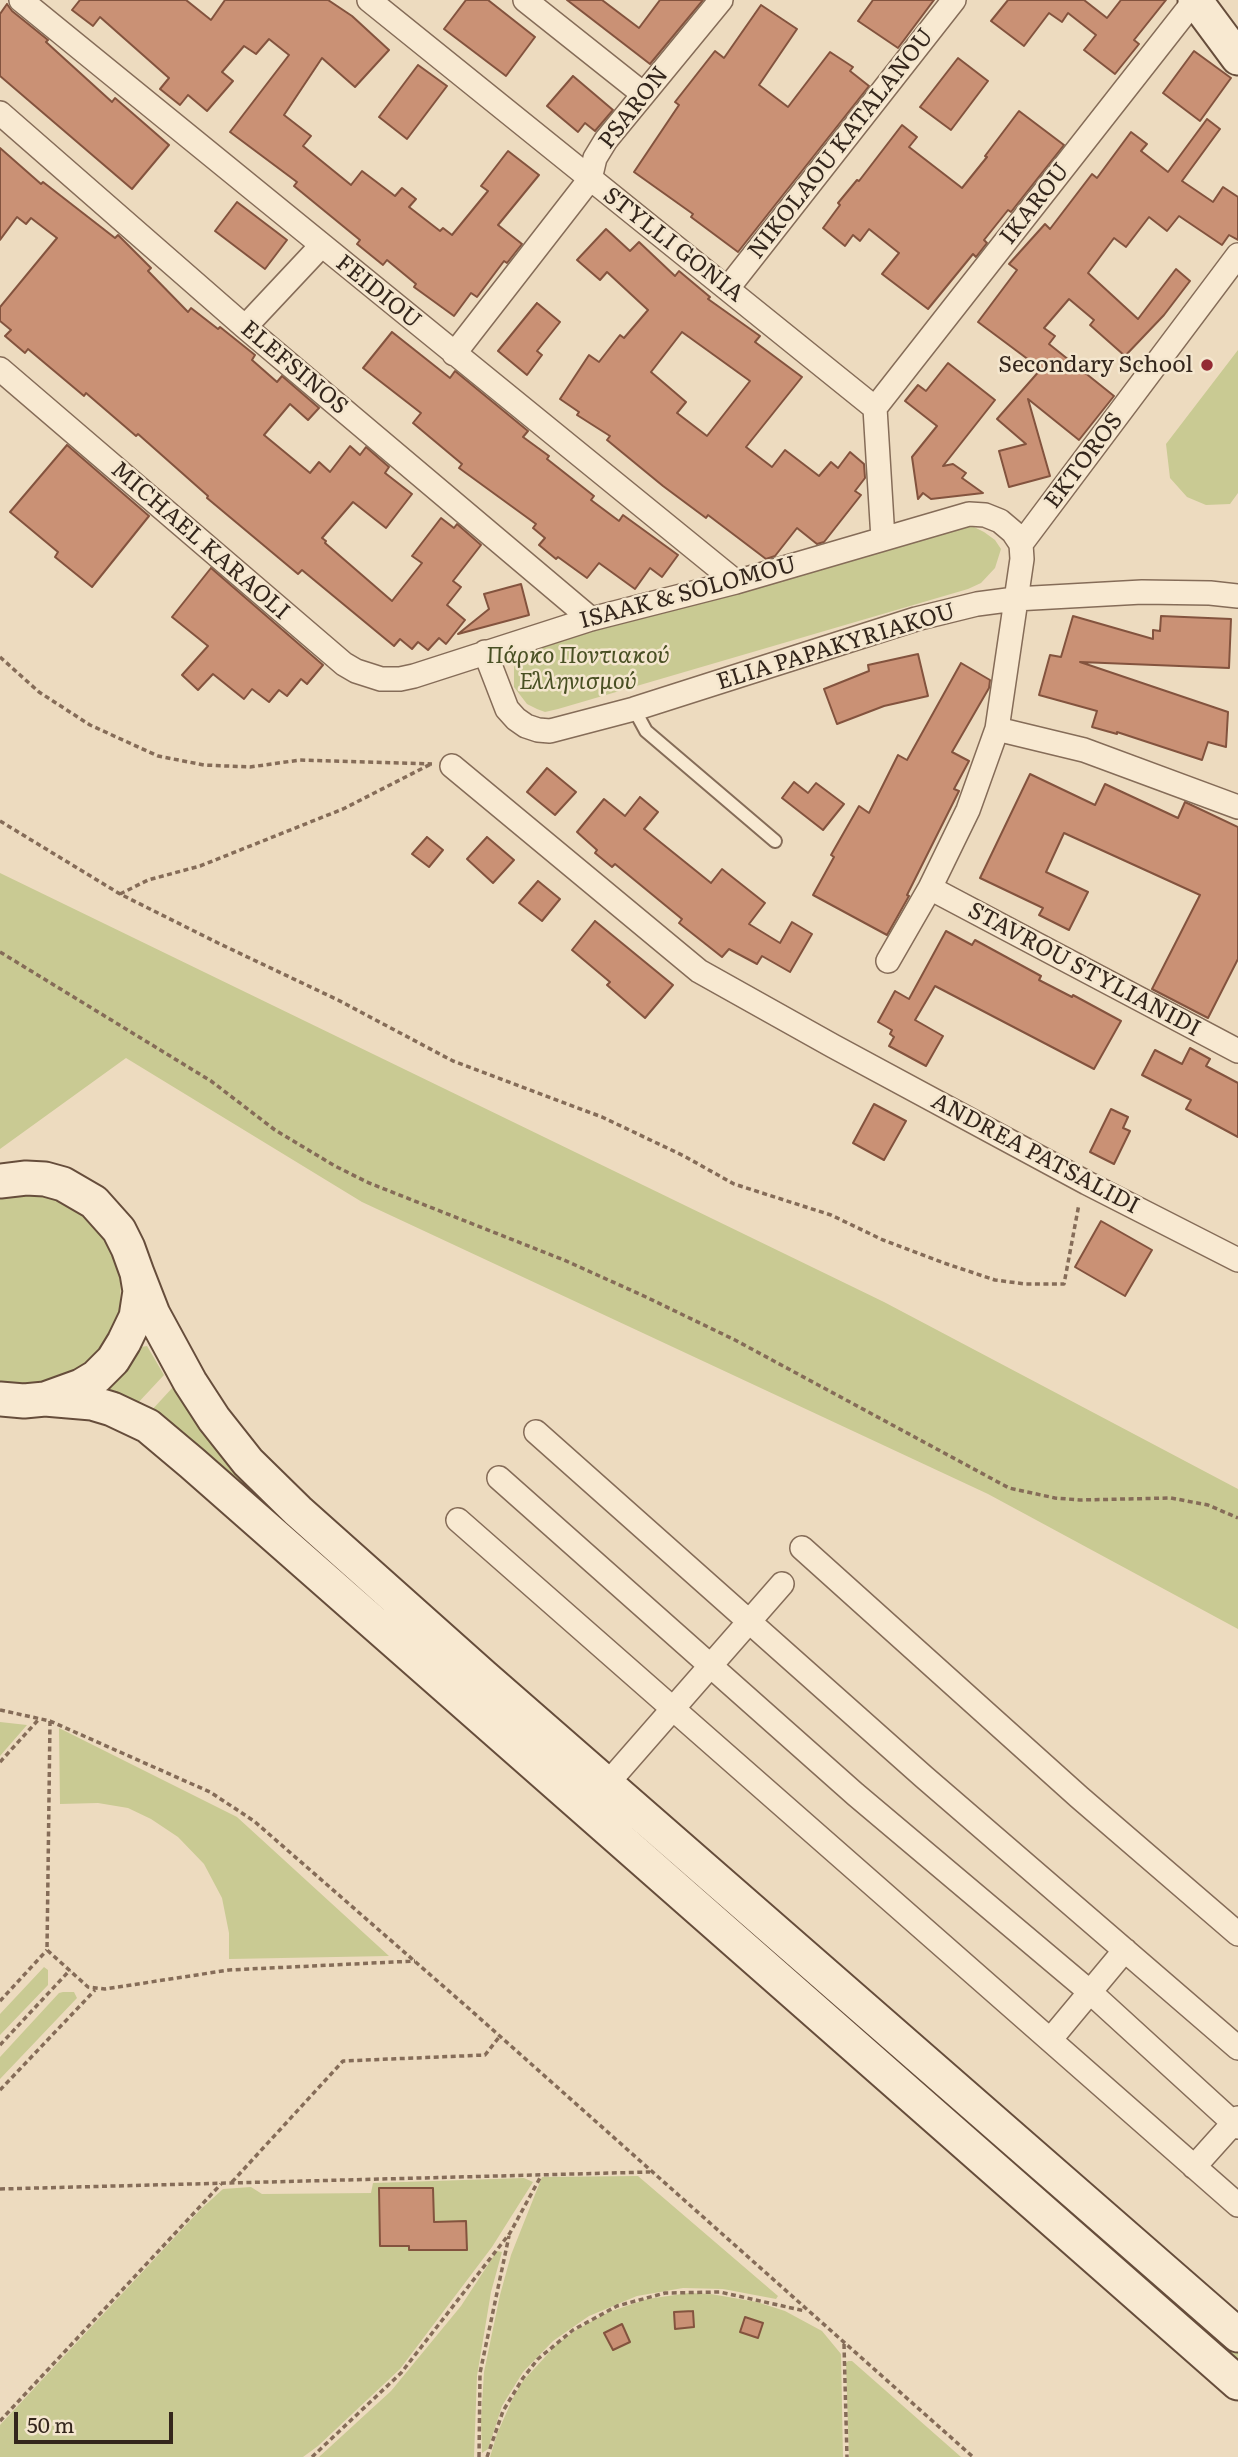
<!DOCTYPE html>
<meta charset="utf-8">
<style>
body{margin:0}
#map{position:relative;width:1238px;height:2457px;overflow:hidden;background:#eddbbf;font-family:Literata,serif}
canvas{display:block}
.scale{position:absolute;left:14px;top:2412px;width:159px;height:32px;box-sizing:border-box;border:4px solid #34261c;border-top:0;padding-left:9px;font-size:21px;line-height:24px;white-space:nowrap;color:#34261c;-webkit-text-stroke:5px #f4e6ce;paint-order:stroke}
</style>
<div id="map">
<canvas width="1238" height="2457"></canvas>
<div class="scale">50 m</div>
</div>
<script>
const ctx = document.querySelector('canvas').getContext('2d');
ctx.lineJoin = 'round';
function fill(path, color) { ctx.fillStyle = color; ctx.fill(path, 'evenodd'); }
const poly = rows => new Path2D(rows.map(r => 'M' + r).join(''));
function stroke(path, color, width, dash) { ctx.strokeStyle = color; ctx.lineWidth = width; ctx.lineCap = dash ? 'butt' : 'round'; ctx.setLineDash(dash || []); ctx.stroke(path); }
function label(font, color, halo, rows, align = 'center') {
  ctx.font = font + ' Literata,serif'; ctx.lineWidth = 5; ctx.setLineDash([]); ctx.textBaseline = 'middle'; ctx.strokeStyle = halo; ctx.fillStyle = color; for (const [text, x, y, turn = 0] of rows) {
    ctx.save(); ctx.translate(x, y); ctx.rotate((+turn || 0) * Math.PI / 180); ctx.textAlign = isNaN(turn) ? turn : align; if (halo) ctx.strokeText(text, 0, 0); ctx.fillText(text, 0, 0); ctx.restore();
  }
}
fill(poly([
 [1238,350,1238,493,1230,504,1206,505,1187,497,1170,478,1166,444],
 [964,527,974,527,984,532,995,540,1001,549,995,568,981,583,968,589,558,709,545,712,537,709,527,704,514,687,514,667,520,655,527,648],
 [0,873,884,1302,1238,1489,1238,1629,988,1494,362,1202,126,1058,0,1149],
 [40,1194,57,1198,85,1214,107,1240,121,1274,120,1309,110,1333,99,1352,77,1373,36,1385,0,1383,0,1196],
 [147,1346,164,1375,136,1405,108,1392,109,1387,128,1370,141,1347],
 [174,1386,1101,2230,1238,2351,1238,2366,150,1412],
 [0,1722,27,1725,0,1756],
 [59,1728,237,1817,389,1956,229,1959,229,1933,222,1898,204,1864,178,1837,151,1819,128,1808,98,1803,60,1804],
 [44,1967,48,1970,48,1985,0,2035,0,2014],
 [63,1992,74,1992,77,1998,0,2079,0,2057,59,1993],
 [638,2176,778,2296,776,2299,723,2289,683,2288,637,2296,589,2316,553,2341,523,2372,502,2406,488,2449,482,2453,481,2421,484,2372,500,2295,511,2255,542,2177],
 [524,2178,533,2182,492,2247,400,2369,318,2446,303,2457,0,2457,0,2425,201,2209,223,2189,251,2187,262,2194,371,2193,373,2183],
 [497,2251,502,2252,491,2292,477,2376,474,2457,319,2457,391,2391,461,2306],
 [689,2293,711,2294,757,2302,785,2311,822,2331,841,2354,843,2457,490,2457,497,2434,513,2398,523,2381,556,2345,576,2330,609,2312,647,2299],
 [848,2361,852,2361,961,2457,849,2457,846,2363]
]), '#c9ca93');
const building = poly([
 [80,0,186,0,211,20,225,0,328,0,352,16,389,50,355,87,322,58,284,115,311,136,303,146,351,185,362,171,395,196,402,188,416,199,409,207,440,231,443,228,452,235,488,191,481,186,508,151,539,175,498,225,522,244,507,263,504,261,477,297,471,293,454,316,414,287,416,284,387,260,383,265,357,244,360,240,294,186,297,182,230,132,289,55,269,39,256,54,244,46,222,72,233,81,207,111,188,95,180,105,160,89,169,78,100,17,93,26,72,10,80,0],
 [466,0,488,0,535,37,506,76,444,29,466,0],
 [567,0,602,0,639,28,660,0,703,0,650,64,567,0],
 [873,0,934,0,898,48,858,21,873,0],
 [1008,0,1084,0,1107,18,1121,0,1166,0,1134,40,1139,44,1115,74,1084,50,1096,35,1068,13,1062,22,1049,13,1024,46,991,21,1008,0],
 [7,4,12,11,48,40,46,42,112,102,115,98,169,145,132,189,0,76,0,14,7,4],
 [761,5,797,29,759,85,788,107,830,52,853,67,850,71,869,86,738,252,691,217,693,214,634,172,679,105,675,102,715,51,724,58,761,5],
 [1194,51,1231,78,1200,121,1163,93,1194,51],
 [958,58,988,81,951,130,920,107,958,58],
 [418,65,447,86,407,139,379,117,418,65],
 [573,76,613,110,595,131,585,123,578,132,547,106,573,76],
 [1019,111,1064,145,1011,212,1008,210,984,240,987,243,976,257,973,254,928,309,882,274,899,253,869,229,860,241,853,235,845,246,823,228,840,205,838,203,857,180,859,181,902,125,917,137,909,147,962,188,987,157,985,156,1019,111],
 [1207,119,1220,129,1182,181,1213,202,1223,187,1238,197,1238,240,1229,235,1222,245,1179,216,1167,231,1149,217,1126,247,1114,238,1088,273,1138,319,1176,269,1190,281,1164,315,1125,356,1090,325,1094,320,1069,299,1044,328,1055,336,1049,344,1114,396,1079,440,1028,399,1050,476,1009,487,999,451,1026,444,997,419,1041,369,978,322,1017,270,1009,264,1045,224,1050,229,1092,174,1097,178,1131,132,1147,144,1141,151,1168,172,1207,119],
 [0,148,41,184,43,182,115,238,118,235,151,268,148,271,188,312,191,308,218,329,220,327,255,355,252,360,277,382,282,376,319,408,308,420,290,404,264,435,310,473,319,462,330,472,350,446,360,455,366,447,389,467,385,473,412,494,386,528,353,502,322,538,326,541,325,543,392,601,422,563,412,556,441,518,454,528,457,524,481,545,453,581,461,587,447,605,465,620,446,644,439,638,428,650,418,642,412,649,400,639,394,646,302,570,298,574,207,498,208,496,138,434,136,436,86,393,84,396,28,349,25,353,5,336,11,330,0,321,0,307,57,238,31,218,26,224,17,217,0,240,0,148],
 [237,202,287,240,265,269,215,231,237,202],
 [606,229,630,251,639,242,675,276,679,271,710,297,708,299,760,336,755,342,802,377,746,447,772,467,785,450,819,476,831,462,838,468,850,452,864,464,865,478,855,491,861,495,824,542,817,544,797,528,775,556,766,559,708,515,706,518,663,486,607,440,610,436,577,415,579,412,560,399,589,355,599,362,620,335,624,338,648,310,607,272,600,280,577,260,606,229],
 [682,332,750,381,707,436,677,413,686,402,651,372,682,332],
 [537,303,560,322,537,351,542,355,527,375,498,351,537,303],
 [392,332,450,378,455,371,528,431,523,437,549,456,547,459,594,496,591,500,619,521,623,515,678,555,662,577,650,568,635,589,599,563,587,578,558,557,556,559,539,545,545,538,533,528,536,524,459,468,462,464,413,423,421,413,363,368,392,332],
 [948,363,995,400,943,466,953,464,966,473,962,478,983,493,931,499,923,493,918,499,912,457,937,426,905,401,918,385,926,391,948,363],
 [67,445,149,516,92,587,55,557,58,552,10,512,67,445],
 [211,568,323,665,307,684,301,679,287,696,279,690,269,702,252,689,244,699,213,674,198,690,182,675,208,646,172,617,211,568],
 [521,584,529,615,458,634,489,609,484,594,521,584],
 [1073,616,1153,639,1153,630,1160,631,1161,616,1231,619,1229,668,1080,662,1228,712,1226,747,1208,742,1202,760,1117,732,1117,734,1092,727,1097,711,1039,695,1050,655,1061,657,1073,616],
 [918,654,928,696,884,706,837,724,824,689,869,671,868,665,918,654],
 [961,663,990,680,989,688,952,752,969,761,954,789,959,791,907,895,909,896,887,935,813,895,834,857,831,855,859,806,869,813,898,755,907,760,961,663],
 [547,768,576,792,555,815,527,792,547,768],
 [1030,774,1095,805,1105,784,1178,818,1185,802,1238,827,1238,959,1208,1018,1152,989,1200,895,1064,833,1046,872,1088,892,1069,930,1039,915,1043,908,980,878,1030,774],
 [794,782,808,793,816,783,844,804,823,830,782,798,794,782],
 [640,797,658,812,644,829,711,883,722,869,765,903,749,924,780,943,792,922,812,934,790,972,762,956,757,964,729,949,722,957,679,923,682,919,615,864,612,867,595,853,597,850,577,832,604,799,625,816,640,797],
 [427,837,443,850,429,867,412,854,427,837],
 [487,837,514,860,493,883,467,859,487,837],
 [538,881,560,899,542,921,519,903,538,881],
 [595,921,673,985,645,1018,607,985,610,982,572,950,595,921],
 [946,931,972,945,975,940,1041,976,1039,980,1072,997,1073,995,1121,1021,1094,1069,935,986,915,1020,943,1036,926,1066,889,1046,894,1037,890,1034,892,1030,878,1022,895,991,909,999,946,931],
 [1190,1048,1210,1059,1206,1066,1238,1083,1238,1137,1186,1109,1191,1100,1142,1075,1155,1050,1182,1064,1190,1048],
 [874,1104,906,1121,884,1160,853,1143,874,1104],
 [1111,1109,1128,1117,1123,1128,1130,1131,1114,1164,1090,1152,1111,1109],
 [1101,1221,1152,1250,1125,1296,1075,1267,1101,1221],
 [379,2188,433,2188,434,2222,466,2221,467,2250,409,2250,409,2246,380,2246,379,2188],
 [693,2311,694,2327,675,2329,674,2312,693,2311],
 [745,2317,763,2323,758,2338,740,2332,745,2317],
 [622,2324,630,2342,613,2350,604,2333,622,2324]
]);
fill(building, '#ca9175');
stroke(building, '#83533e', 2);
const lane = poly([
 [634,709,646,731,775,841]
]);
const street = poly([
 [21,0,736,582],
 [369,0,875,408,883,539],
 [525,0,642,93],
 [0,113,245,327,591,619],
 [728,288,954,0],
 [245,327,321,246],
 [454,354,590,179,595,158,606,140,721,0],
 [0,369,344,664,356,671,381,679,400,679,414,676,591,619,736,582,969,514,985,515,1000,521,1013,532,1021,544],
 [875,408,1195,0],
 [1021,544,1238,255],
 [485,652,507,709,516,719,526,726,538,730,550,731,634,709,916,619,977,604,1015,599,1142,592,1210,593,1238,596],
 [997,729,1084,750,1238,807],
 [452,766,699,971,833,1046,1087,1183,1238,1260],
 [930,888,1238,1051],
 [888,961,930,888,968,810,997,729,1022,559,1021,544],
 [536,1432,924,1777,1238,2048],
 [499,1478,855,1794,1090,1992,1238,2127],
 [458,1520,1238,2205],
 [802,1548,1079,1797,1238,1934],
 [607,1784,782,1584],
 [1050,2040,1125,1950],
 [1194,2167,1238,2118]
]);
const secondary = poly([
 [1195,0,1238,58],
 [0,1181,26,1178,45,1179,63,1184,94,1202,119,1230,128,1248,137,1273,140,1291,136,1317,124,1342,113,1360,96,1377,81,1386,45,1399,24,1401,0,1399],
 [137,1273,153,1314,190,1382,214,1419,248,1462,298,1511,483,1676,1238,2335],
 [45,1399,92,1403,112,1409,148,1426,192,1463,1238,2383]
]);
stroke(lane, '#856c58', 16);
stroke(street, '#856c58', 26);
stroke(secondary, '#664d3b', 37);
stroke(poly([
 [0,657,39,692,90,725,158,756,204,765,250,767,300,760,432,764],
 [0,821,120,894,218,943,338,1000,453,1061,602,1117,684,1156,734,1184,831,1215,883,1240,944,1263,995,1280,1025,1284,1064,1284,1079,1204],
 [120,894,148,880,200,866,343,809,431,764],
 [0,952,211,1081,275,1130,335,1166,369,1183,564,1260,646,1297,735,1340,1009,1488,1055,1498,1080,1500,1171,1498,1208,1505,1238,1518],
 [0,1710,50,1721,210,1792,254,1821,466,2006,973,2457],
 [50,1721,47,1950,88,1987,105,1989,229,1970,415,1961],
 [0,1762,39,1719],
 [0,2001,47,1950],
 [0,2045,70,1970],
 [0,2090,95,1990],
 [232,2182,343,2061,485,2055,500,2036],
 [0,2189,650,2172],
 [844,2344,847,2457],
 [0,2421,221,2184],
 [312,2457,401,2373,510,2233,541,2176],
 [479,2457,480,2373,509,2236],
 [487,2457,503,2411,523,2378,538,2359,573,2330,617,2306,665,2293,720,2292,805,2311]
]), '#856c58', 3.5, [5, 3.5]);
stroke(lane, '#f8e9d1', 12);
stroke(street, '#f8e9d1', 23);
stroke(secondary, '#f8e9d1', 33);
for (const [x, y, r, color] of [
 [1207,365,7,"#932933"]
]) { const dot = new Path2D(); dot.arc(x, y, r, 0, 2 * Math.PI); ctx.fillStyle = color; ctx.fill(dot); stroke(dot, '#f4e6ce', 2.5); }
label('23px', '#34261c', '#f4e6ce', [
 ["PSARON",634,108,-52],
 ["NIKOLAOU KATALANOU",841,144,-52],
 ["IKAROU",1035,204,-52],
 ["STYLLI GONIA",673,245,38],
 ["FEIDIOU",378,292,39],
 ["ELEFSINOS",294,368,40],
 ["EKTOROS",1084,461,-53],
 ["MICHAEL KARAOLI",200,541,41],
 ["ISAAK & SOLOMOU",688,593,-15],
 ["ELIA PAPAKYRIAKOU",836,647,-17],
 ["STAVROU STYLIANIDI",1084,970,28],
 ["ANDREA PATSALIDI",1035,1154,28]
]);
label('23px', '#34261c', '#f4e6ce', [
 ["Secondary School",1193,365]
], 'right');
label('italic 23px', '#495023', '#f4e6ce', [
 ["Πάρκο Ποντιακού",578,656],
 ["Ελληνισμού",578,682]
]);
</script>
